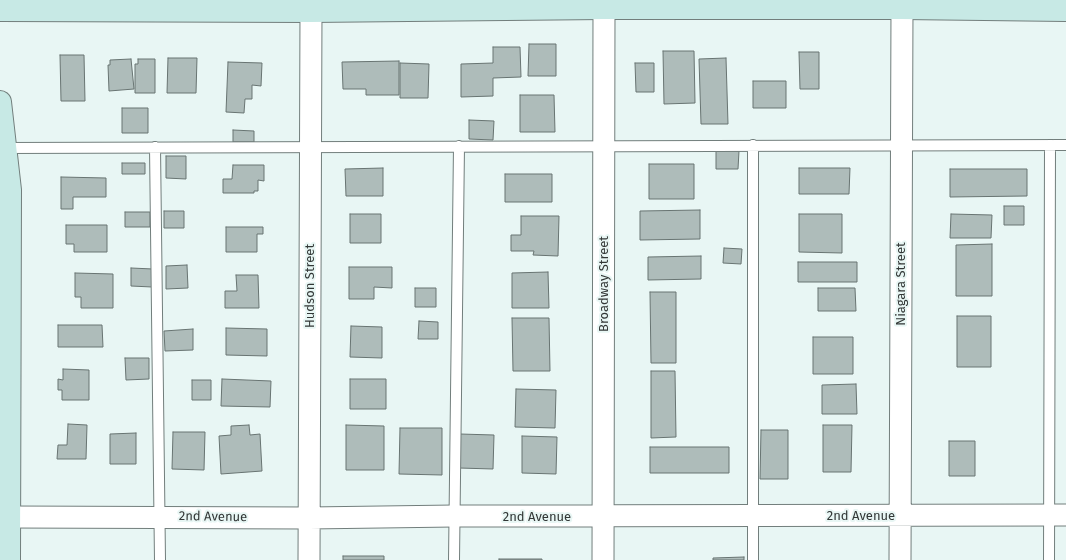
<!DOCTYPE html>
<style>
body{margin:0}
canvas{display:block;background:#e8f6f4}
</style>
<canvas width="1066" height="560"></canvas>
<script>
const ctx = document.querySelector('canvas').getContext('2d');
ctx.lineJoin = 'round';
function fill(path, color) { ctx.fillStyle = color; ctx.fill(path, 'evenodd'); }
const poly = rows => new Path2D(rows.map(r => 'M' + r).join(''));
function stroke(path, color, width, dash) { ctx.strokeStyle = color; ctx.lineWidth = width; ctx.lineCap = dash ? 'butt' : 'round'; ctx.setLineDash(dash || []); ctx.stroke(path); }
function label(font, color, halo, rows, align = 'center') {
  ctx.font = font + ' "Fira Sans",sans-serif'; ctx.lineWidth = 4; ctx.setLineDash([]); ctx.textBaseline = 'middle'; ctx.strokeStyle = halo; ctx.fillStyle = color; for (const [text, x, y, turn = 0] of rows) {
    ctx.save(); ctx.translate(x, y); ctx.rotate((+turn || 0) * Math.PI / 180); ctx.textAlign = isNaN(turn) ? turn : align; if (halo) ctx.strokeText(text, 0, 0); ctx.fillText(text, 0, 0); ctx.restore();
  }
}
const building = poly([
 [529,44,556,44,556,76,528,76,529,44],
 [493,47,520,47,521,77,493,78,493,96,461,97,461,64,493,63,493,47],
 [663,51,694,51,695,103,664,104,663,51],
 [799,52,819,52,819,89,800,89,799,52],
 [60,55,84,55,85,101,61,101,60,55],
 [168,58,197,58,196,93,167,93,168,58],
 [726,58,728,124,701,124,699,59,726,58],
 [131,59,134,89,109,91,108,65,110,65,110,60,131,59],
 [138,59,155,59,155,93,135,93,135,64,138,64,138,59],
 [399,61,399,95,366,95,366,89,343,89,342,62,399,61],
 [228,62,262,63,261,86,252,85,252,99,245,99,244,113,226,112,228,62],
 [400,63,429,64,428,98,400,98,400,63],
 [635,63,654,63,654,92,636,92,635,63],
 [753,81,786,81,786,108,753,108,753,81],
 [520,95,554,95,555,132,520,132,520,95],
 [122,108,148,108,148,133,122,133,122,108],
 [469,120,494,121,493,140,469,139,469,120],
 [233,130,254,131,254,142,233,142,233,130],
 [716,150,739,151,738,169,716,169,716,150],
 [166,156,186,156,186,179,166,178,166,156],
 [122,163,145,163,145,174,122,174,122,163],
 [649,164,694,164,694,199,649,199,649,164],
 [233,165,264,165,264,181,258,180,258,191,254,191,254,193,223,193,223,179,232,179,233,165],
 [383,168,383,196,346,196,345,169,383,168],
 [799,168,850,168,849,194,799,194,799,168],
 [950,169,1027,169,1027,196,950,197,950,169],
 [505,174,552,174,552,202,505,202,505,174],
 [61,177,106,178,106,197,73,197,73,209,61,209,61,177],
 [1004,206,1024,206,1024,225,1004,225,1004,206],
 [700,210,700,239,640,240,640,211,700,210],
 [164,211,184,211,184,228,164,228,164,211],
 [125,212,150,212,150,227,125,227,125,212],
 [350,214,381,214,381,243,350,243,350,214],
 [799,214,842,214,842,253,799,252,799,214],
 [951,214,992,215,991,238,950,238,951,214],
 [521,216,559,216,558,256,533,255,534,251,511,251,511,235,521,235,521,216],
 [66,225,107,225,107,252,74,252,74,244,66,244,66,225],
 [226,227,263,227,263,234,257,234,257,252,226,252,226,227],
 [992,244,992,296,956,296,956,245,992,244],
 [724,248,742,249,741,264,723,263,724,248],
 [701,256,701,279,648,280,648,257,701,256],
 [798,262,857,262,857,282,798,282,798,262],
 [187,265,188,288,166,289,166,266,187,265],
 [349,267,392,267,392,288,374,287,374,299,349,299,349,267],
 [131,268,153,269,152,287,131,286,131,268],
 [548,272,549,308,512,308,512,273,548,272],
 [75,273,113,274,113,308,81,308,81,297,75,297,75,273],
 [236,275,258,275,259,308,225,308,225,291,237,291,236,275],
 [415,288,436,288,436,307,415,307,415,288],
 [818,288,855,288,856,311,818,311,818,288],
 [650,292,676,292,676,363,651,363,650,292],
 [957,316,991,316,991,367,957,367,957,316],
 [512,318,549,318,550,371,513,371,512,318],
 [419,321,438,322,438,339,418,339,419,321],
 [58,325,102,325,103,347,58,347,58,325],
 [351,326,382,327,382,358,350,357,351,326],
 [226,328,267,329,267,356,226,355,226,328],
 [193,329,193,350,165,351,164,331,193,329],
 [813,337,853,337,853,374,813,374,813,337],
 [125,358,149,358,149,379,126,380,125,358],
 [63,369,89,370,89,400,62,400,62,390,58,390,58,379,63,380,63,369],
 [651,371,675,371,676,437,651,438,651,371],
 [222,379,271,381,270,407,221,406,222,379],
 [350,379,386,379,386,409,350,409,350,379],
 [192,380,211,380,211,400,192,400,192,380],
 [856,384,857,414,822,414,822,385,856,384],
 [516,389,556,390,555,428,515,427,516,389],
 [68,424,87,425,86,459,57,459,58,445,67,445,68,424],
 [249,425,250,435,260,434,262,471,221,474,219,436,231,435,231,426,249,425],
 [346,425,384,426,384,470,346,470,346,425],
 [823,425,852,425,851,472,823,472,823,425],
 [400,428,442,428,442,475,399,474,400,428],
 [761,430,788,430,788,479,760,479,761,430],
 [173,432,205,432,204,470,172,469,173,432],
 [136,433,136,464,110,464,110,434,136,433],
 [460,434,494,435,493,469,459,468,460,434],
 [522,436,557,437,556,474,522,473,522,436],
 [949,441,975,441,975,476,949,476,949,441],
 [650,447,729,447,729,473,650,473,650,447],
 [343,556,384,556,384,560,343,560,343,556],
 [744,557,744,560,713,560,713,558,744,557],
 [499,559,542,559,542,560,499,560,499,559]
]);
fill(building, '#aebcba');
stroke(building, '#687472', 1);
const lane = poly([
 [155,147,160,560],
 [5,148,1066,145],
 [454,560,459,146],
 [753,560,753,145],
 [1049,560,1050,145]
]);
const street = poly([
 [9,517,309,518,454,516,1066,515],
 [309,560,311,11],
 [603,560,604,8],
 [900,560,902,8]
]);
const secondary = poly([
 [0,10,311,11,604,8,902,8,1066,10],
 [0,102,10,190,9,560]
]);
stroke(lane, '#727e7c', 12);
stroke(street, '#727e7c', 23);
stroke(secondary, '#727e7c', 24);
stroke(lane, '#fff', 10);
stroke(street, '#fff', 21);
stroke(secondary, '#c7e9e5', 22);
label('13px', '#323736', '#e8f6f4', [
 ["Broadway Street",604,284,-90],
 ["Niagara Street",901,284,-90],
 ["Hudson Street",310,286,-90],
 ["2nd Avenue",861,516],
 ["2nd Avenue",213,517,1],
 ["2nd Avenue",537,517]
]);
</script>
